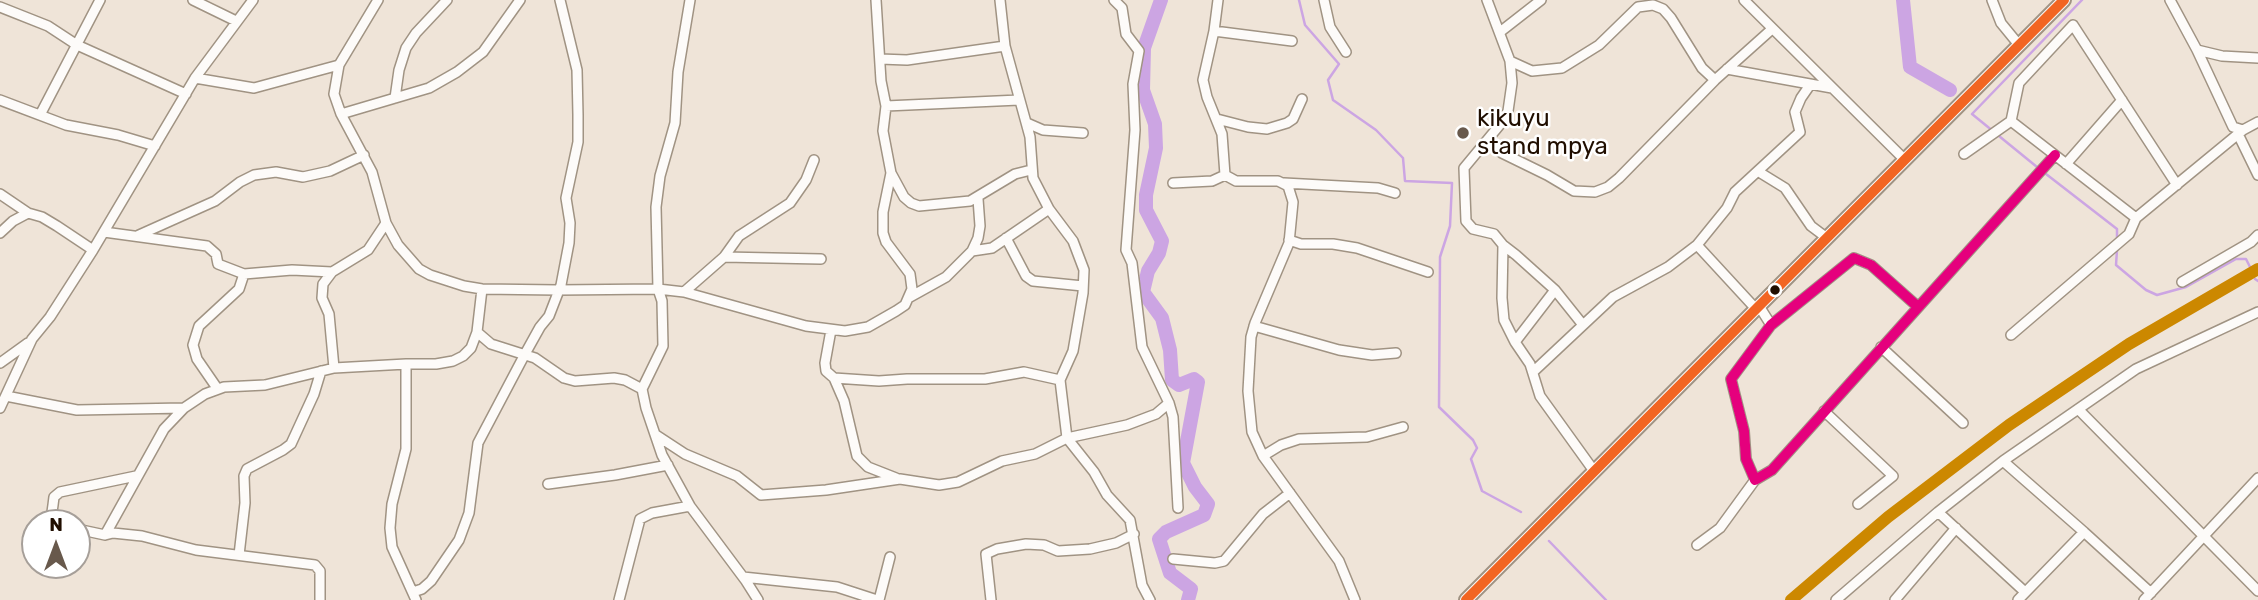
<!DOCTYPE html>
<style>
body{margin:0}
#map{position:relative;width:2258px;height:600px;overflow:hidden;background:#efe4d8;font-family:Rubik,sans-serif}
canvas{display:block}
.north{position:absolute;left:21px;top:509px;width:70px;height:70px;box-sizing:border-box;background:#fff;border:2px solid #a69f99;border-radius:50%;rotate:0deg;font-size:19px;font-weight:700;line-height:28px;text-align:center;color:#200e00}
.north::after{content:'';display:block;margin:auto;width:24px;height:32px;background:#68594c;clip-path:polygon(50% 0,100% 100%,50% 72%,0 100%)}
</style>
<div id="map">
<canvas width="2258" height="600"></canvas>
<div class="north">N</div>
</div>
<script>
const ctx = document.querySelector('canvas').getContext('2d');
ctx.lineJoin = 'round';
const poly = rows => new Path2D(rows.map(r => 'M' + r).join(''));
function stroke(path, color, width, dash) { ctx.strokeStyle = color; ctx.lineWidth = width; ctx.lineCap = dash ? 'butt' : 'round'; ctx.setLineDash(dash || []); ctx.stroke(path); }
function label(font, color, halo, rows, align = 'center') {
  ctx.font = font + ' Rubik,sans-serif'; ctx.lineWidth = 5; ctx.setLineDash([]); ctx.textBaseline = 'middle'; ctx.strokeStyle = halo; ctx.fillStyle = color; for (const [text, x, y, turn = 0] of rows) {
    ctx.save(); ctx.translate(x, y); ctx.rotate((+turn || 0) * Math.PI / 180); ctx.textAlign = isNaN(turn) ? turn : align; if (halo) ctx.strokeText(text, 0, 0); ctx.fillText(text, 0, 0); ctx.restore();
  }
}
stroke(poly([
 [1299,0,1305,25,1339,64,1328,80,1333,100,1376,130,1403,158,1405,181,1452,183,1450,226,1440,257,1439,407,1473,440,1477,448,1471,459,1482,491,1521,512],
 [2082,0,1972,114,2037,167,2117,229,2117,240],
 [2117,250,2116,265,2146,290,2157,295,2186,287,2236,259,2246,259,2250,267],
 [2255,279,2258,281],
 [1549,541,1606,600]
]), '#cca5e3', 2.5);
stroke(poly([
 [1161,0,1144,48,1143,90,1155,124,1156,148,1146,195,1146,210,1162,241,1159,253,1148,271,1143,292,1162,318,1170,350,1172,380,1179,385,1194,379,1198,382,1183,463,1195,487,1208,504,1204,515,1166,532,1159,539,1170,573,1191,589,1188,600],
 [1903,0,1910,67,1950,90]
]), '#cca5e3', 14);
const minor = poly([
 [193,0,236,21],
 [378,0,339,65,334,94,341,114,372,172,386,223,398,245,419,269,430,275,464,286,482,289,558,290,658,289,662,301,663,346,642,389,646,408,662,455,690,506,746,581,758,600],
 [690,0,678,72,675,123,660,176,656,207,658,289,684,292,806,326,845,331,868,327,896,311,905,305,912,289,910,274,886,242,883,233,883,212,891,173,883,131,886,106,881,81,876,0],
 [1000,0,1005,46,1030,137,1033,178,1049,209,1073,241,1084,270,1083,293,1073,351,1060,380,1067,438,1094,472,1107,495,1130,520,1142,585,1150,600],
 [1114,0,1122,8,1126,34,1139,51,1133,84,1135,130,1126,250,1132,263,1142,347,1169,403,1173,417,1178,508],
 [1218,0,1214,31,1203,80,1207,97,1222,134,1225,175,1236,181,1278,181,1288,186,1293,202,1289,243,1255,323,1251,337,1248,391,1252,432,1263,456,1339,561,1355,600],
 [1324,0,1330,27,1346,52],
 [1487,0,1510,61,1512,83,1508,111,1503,121,1464,168,1466,221,1473,229,1494,234,1503,245,1516,255,1555,290,1583,325],
 [1744,0,1905,160],
 [1992,0,2001,23,2019,45],
 [2170,0,2197,50,2233,127,2243,130,2258,122],
 [0,7,48,26,77,45,186,94],
 [1214,31,1292,41],
 [1500,32,1541,0],
 [2197,50,2222,56,2258,58],
 [880,59,907,60,1005,46],
 [1510,61,1532,71,1562,68,1599,45,1638,7,1653,5,1663,9,1671,18,1702,68,1715,80],
 [1727,69,1832,88],
 [195,78,254,88,339,65],
 [395,98,399,70,406,48,416,33,447,0],
 [0,100,66,125,118,135,155,146],
 [886,106,1019,100],
 [341,114,429,88,457,72,483,52,520,0],
 [40,115,100,0],
 [1217,119,1248,127,1267,129,1287,123,1293,119,1302,99],
 [2011,121,2136,218],
 [1027,123,1043,130,1083,133],
 [2238,134,2258,175],
 [1487,141,1502,153,1547,175,1574,191,1595,192,1608,187,1619,178,1715,80,1772,29],
 [1964,154,2011,121,2019,83,2073,25,2177,185],
 [2066,164,2122,100],
 [1759,172,1785,188,1811,226,1827,238],
 [891,173,904,197,911,203,919,206,970,201,1015,174,1031,170],
 [1173,183,1212,181,1225,175],
 [1284,183,1378,188,1395,193],
 [0,194,28,213,42,217,57,226,93,250],
 [104,232,207,246,216,254,218,264,244,274,292,270,332,272],
 [0,233,13,221,28,213],
 [139,235,215,201,240,182,254,175,276,172,303,177,330,171,364,155],
 [1006,238,1026,276,1033,281,1083,286],
 [1289,240,1301,244,1333,244,1357,248,1428,272],
 [1503,245,1502,298,1504,320,1515,342,1530,364,1540,396,1594,471],
 [1697,245,1756,309],
 [972,251,992,248,1049,209],
 [724,257,821,259],
 [2182,282,2251,242,2258,235],
 [684,292,724,257,739,236,790,203,806,180,814,160],
 [910,297,946,277,972,251,978,238,980,226,978,199],
 [1759,306,1771,325],
 [1917,306,1871,265,1854,258,1771,325,1731,379,1744,431,1746,459,1755,480,1772,470,2055,155],
 [1254,326,1339,350,1372,355,1396,353],
 [831,330,825,363,826,371,834,378,879,381,907,379,985,379,1024,372,1060,380],
 [477,332,491,344,535,358,564,378,575,381,614,378,625,380,642,389],
 [2011,335,2129,234,2136,218,2243,130],
 [1515,342,1555,290],
 [1881,347,1963,423],
 [0,363,28,343],
 [406,364,406,449,392,504,390,528,392,547,416,600],
 [334,368,329,314,322,298,323,284,332,272,368,250,386,223],
 [1533,372,1613,297,1668,267,1697,245,1727,208,1735,192,1800,132,1795,112,1801,98,1810,85],
 [834,378,844,401,857,456,868,467,896,478],
 [217,388,197,359,193,345,199,326,239,289,244,274],
 [6,396,77,410,184,408],
 [0,408,32,339,50,317,93,250,195,78,253,0],
 [2078,409,2258,591],
 [1824,411,1893,476,1858,504],
 [656,435,685,454,737,476,761,495,826,490,900,479,939,485,958,482,1002,461,1035,454,1067,438,1127,425,1156,414,1169,403],
 [1263,456,1281,445,1299,439,1367,437,1403,427],
 [2003,461,2084,532,2018,600],
 [548,484,615,475,668,465],
 [1938,512,2025,592],
 [58,523,52,512,53,505,54,497,60,492,136,476],
 [77,529,105,535,113,533,142,536,196,550,315,565,320,571,320,600],
 [2084,532,2151,593],
 [105,535,164,429,184,408,205,394,224,387,265,385,334,368,406,364,436,364,453,361,463,356,471,348,477,332,482,289],
 [1697,545,1720,528,1755,480],
 [239,555,245,503,244,476,247,469,283,450,291,444,314,394,321,371],
 [1173,559,1215,563,1224,561,1263,514,1290,493],
 [743,577,837,587,877,600],
 [413,592,422,589,431,581,459,540,469,513,478,443,525,354,540,327,549,316,561,285,569,243,570,223,566,198,578,142,578,115,577,70,560,0],
 [619,600,640,519,652,513,690,506],
 [879,600,890,557],
 [991,600,986,554,997,549,1026,544,1044,545,1058,551,1090,549,1116,543,1134,534],
 [1836,600,1938,512,2003,461,2136,369,2258,312],
 [1895,600,1956,528],
 [2144,600,2258,478]
]);
const highway = poly([
 [1466,600,2064,0]
]);
stroke(minor, '#a09383', 12);
stroke(highway, '#a09383', 16);
stroke(minor, '#fdfbf9', 9);
stroke(highway, '#fdfbf9', 12);
stroke(poly([
 [1917,306,1871,265,1854,258,1771,325,1731,379,1744,431,1746,459,1755,480,1772,470,2055,155]
]), '#e5007d', 10);
stroke(poly([
 [1466,600,2064,0]
]), '#f26522', 10);
stroke(poly([
 [1791,600,1888,517,2009,425,2129,344,2258,269]
]), '#c80', 12);
for (const [x, y, r, color] of [
 [1463,133,7,"#68594c"],
 [1775,290,6,"#200e00"]
]) { const dot = new Path2D(); dot.arc(x, y, r, 0, 2 * Math.PI); ctx.fillStyle = color; ctx.fill(dot); stroke(dot, '#fff', 2.5); }
label('24px', '#200e00', '#fff', [
 ["kikuyu",1477,119],
 ["stand mpya",1477,147]
], 'left');
</script>
